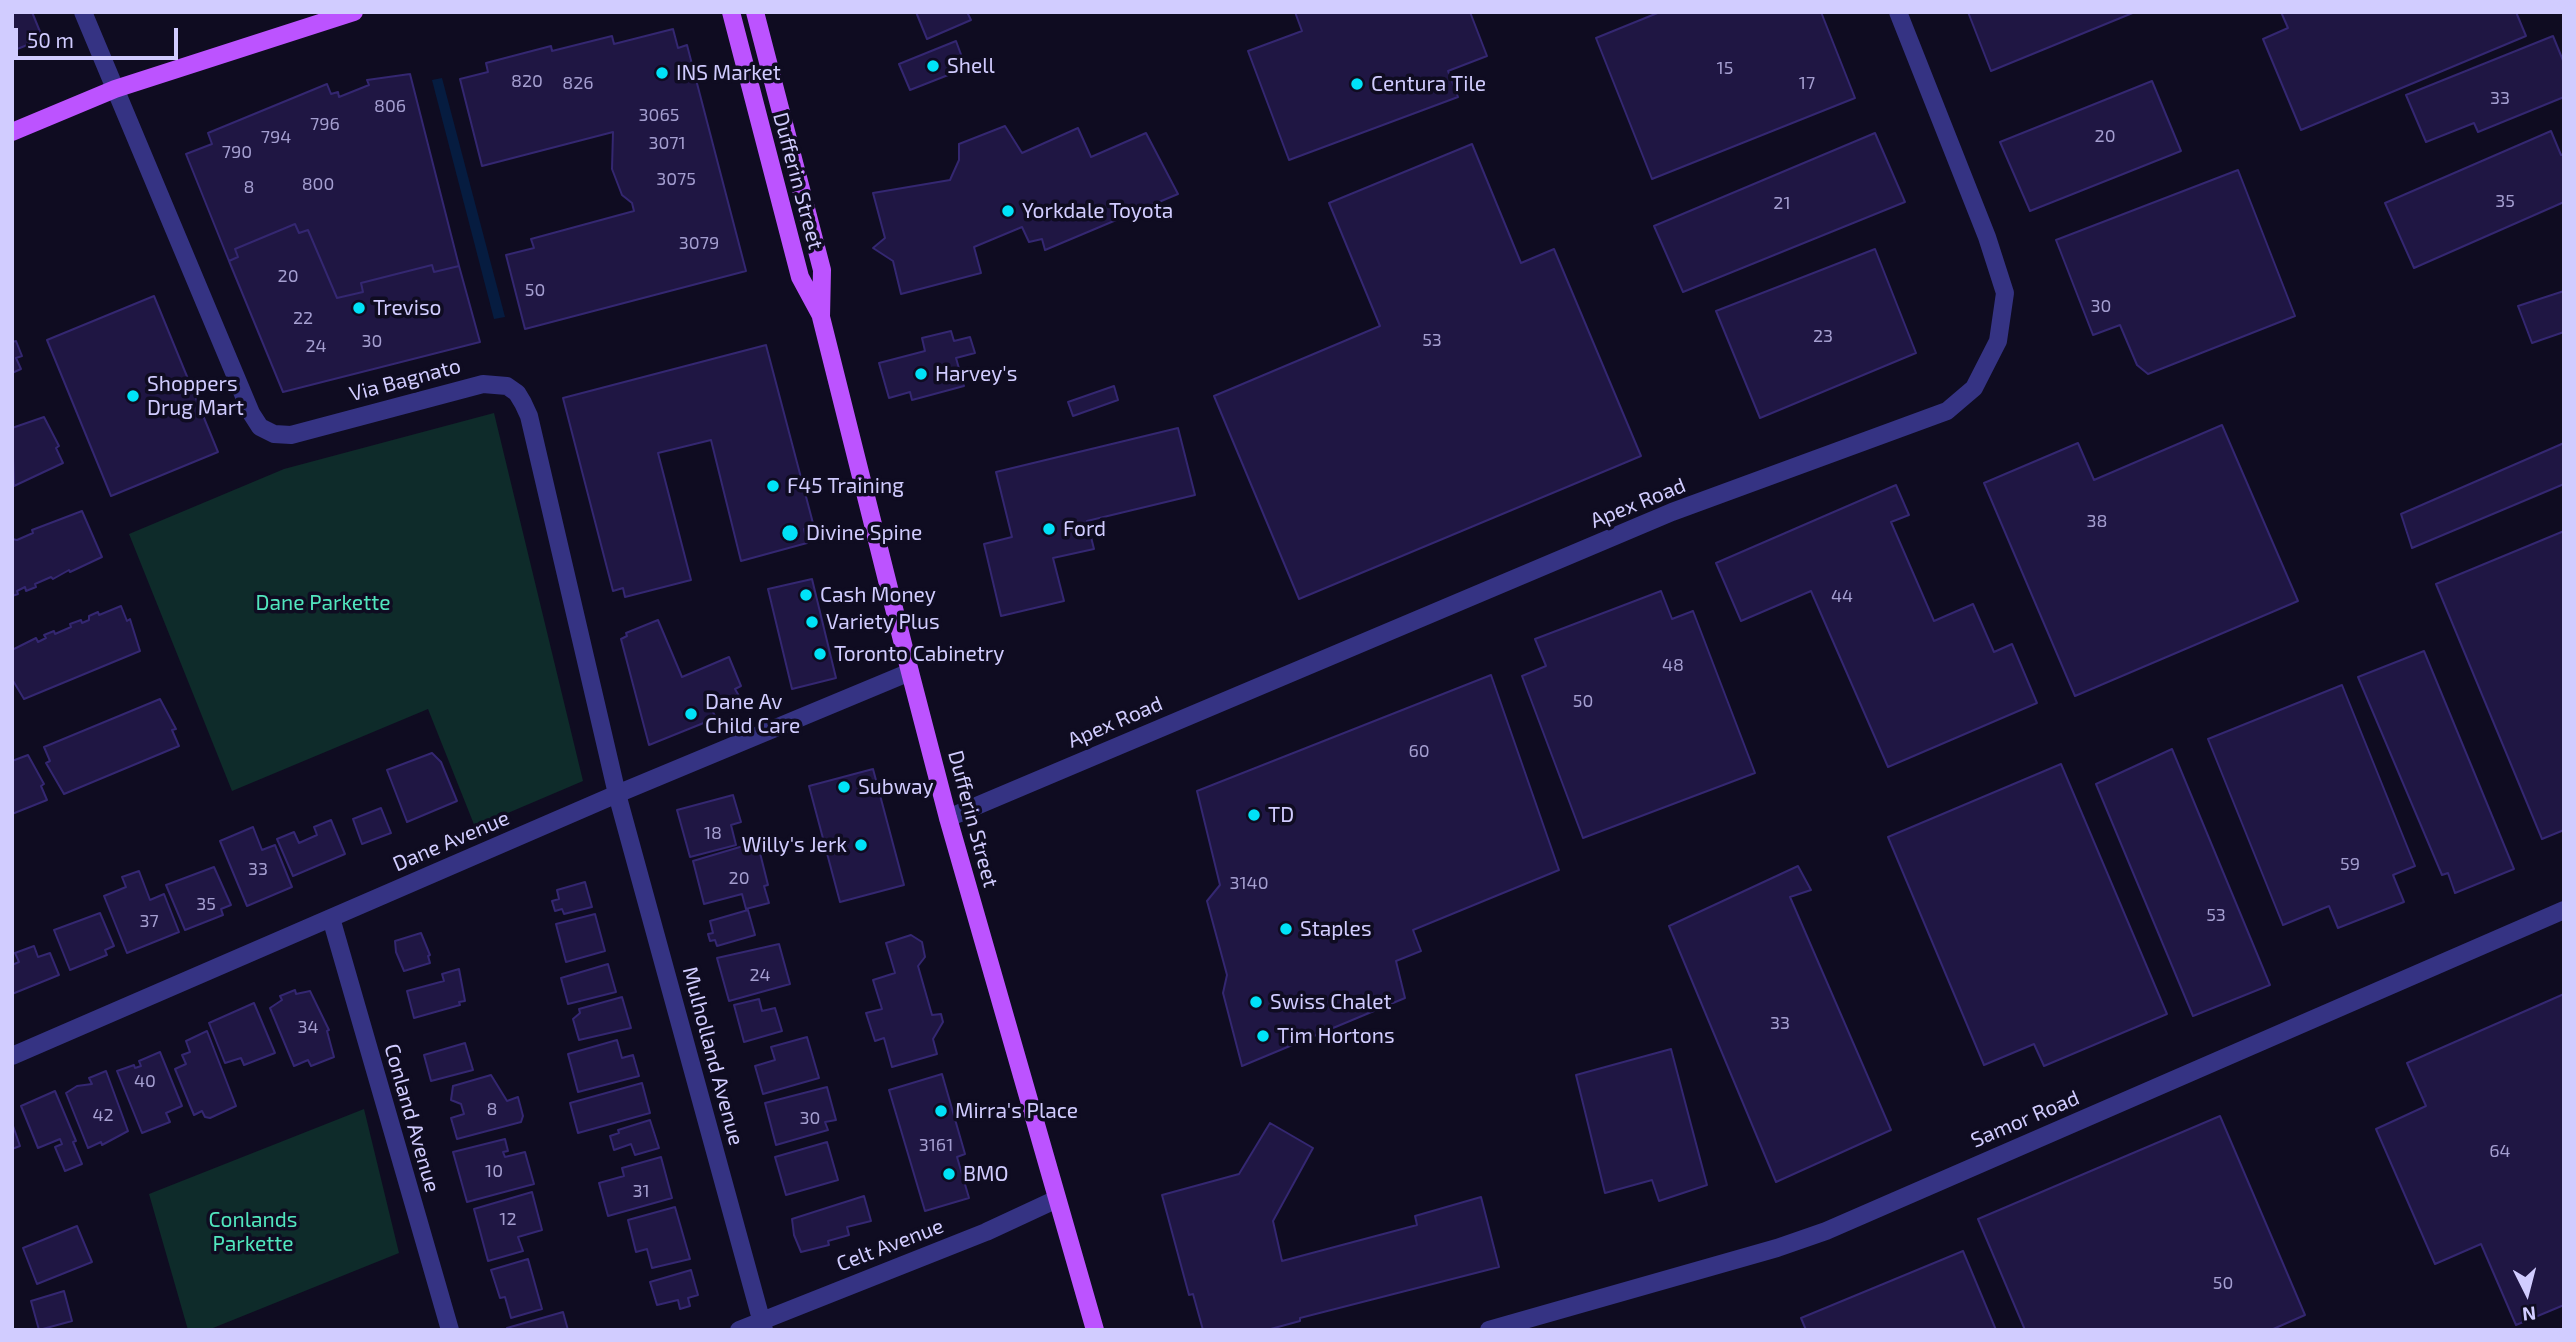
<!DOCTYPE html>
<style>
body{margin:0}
#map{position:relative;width:2576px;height:1342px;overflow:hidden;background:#0f0c21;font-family:"Exo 2",sans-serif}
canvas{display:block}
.frame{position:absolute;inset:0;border:14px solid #d1ccff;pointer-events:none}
.north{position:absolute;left:2492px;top:1258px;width:70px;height:70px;-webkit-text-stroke:5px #0f0c21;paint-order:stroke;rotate:174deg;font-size:19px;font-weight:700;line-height:28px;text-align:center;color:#d1ccff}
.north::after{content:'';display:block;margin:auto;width:24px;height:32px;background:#d1ccff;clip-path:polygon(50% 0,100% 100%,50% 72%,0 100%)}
.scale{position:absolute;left:14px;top:28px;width:164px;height:32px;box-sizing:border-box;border:4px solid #d1ccff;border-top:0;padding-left:9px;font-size:21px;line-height:24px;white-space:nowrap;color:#d1ccff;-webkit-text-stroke:5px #0f0c21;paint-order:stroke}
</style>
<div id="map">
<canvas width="2576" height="1342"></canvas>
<div class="frame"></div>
<div class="north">N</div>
<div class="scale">50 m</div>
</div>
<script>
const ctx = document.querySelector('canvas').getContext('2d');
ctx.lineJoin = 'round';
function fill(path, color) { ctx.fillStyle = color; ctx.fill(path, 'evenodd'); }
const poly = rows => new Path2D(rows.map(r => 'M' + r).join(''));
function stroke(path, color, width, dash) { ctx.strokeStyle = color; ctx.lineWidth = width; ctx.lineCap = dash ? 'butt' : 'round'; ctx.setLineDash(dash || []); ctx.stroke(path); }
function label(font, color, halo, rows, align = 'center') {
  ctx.font = font + ' "Exo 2",sans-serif'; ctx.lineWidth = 7; ctx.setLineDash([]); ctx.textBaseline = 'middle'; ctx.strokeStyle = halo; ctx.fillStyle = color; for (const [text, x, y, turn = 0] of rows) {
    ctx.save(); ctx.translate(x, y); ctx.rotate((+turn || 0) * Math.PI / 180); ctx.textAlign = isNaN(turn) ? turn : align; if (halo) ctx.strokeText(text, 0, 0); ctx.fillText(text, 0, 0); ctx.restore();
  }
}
fill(poly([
 [494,413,583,781,475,827,428,709,232,791,129,534,284,469],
 [364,1109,399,1253,208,1330,188,1330,149,1194]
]), '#0e2b2a');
fill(poly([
 [442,78,505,317,494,319,432,80]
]), '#061c40');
const building = poly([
 [12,12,32,12,45,44,38,47,35,42,12,51,12,12],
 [916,12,967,12,971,20,927,39,916,12],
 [1295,12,1470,12,1487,56,1448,71,1458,97,1289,160,1248,51,1302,31,1295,12],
 [1660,12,1821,12,1855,98,1652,179,1596,38,1660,12],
 [1968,12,2135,12,1991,71,1968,12],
 [2281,12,2516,12,2526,36,2301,130,2263,39,2288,28,2281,12],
 [673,29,678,48,687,45,746,271,525,329,506,255,534,248,531,239,634,211,632,203,622,195,612,169,613,132,482,166,460,79,488,72,486,63,551,46,552,51,612,36,614,44,673,29],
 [2553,36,2564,63,2564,97,2478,132,2474,123,2426,142,2406,95,2553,36],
 [956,41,966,68,910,90,899,64,956,41],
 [410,74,459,266,434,272,432,265,361,283,363,292,337,298,308,230,299,233,295,224,235,249,238,257,229,261,186,154,212,144,208,133,327,84,331,94,338,92,339,97,369,85,367,80,410,74],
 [2152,81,2181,151,2030,211,2000,142,2152,81],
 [1005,126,1022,153,1078,128,1091,157,1146,133,1178,194,1045,250,1042,239,1029,242,1022,227,974,247,981,273,901,294,893,261,873,248,885,238,873,193,950,180,959,160,959,144,1005,126],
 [2551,131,2561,155,2564,154,2564,202,2414,268,2385,203,2551,131],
 [1875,133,1905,202,1683,292,1654,226,1875,133],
 [1472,144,1521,263,1554,249,1641,456,1299,599,1214,396,1380,326,1329,203,1472,144],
 [2238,170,2295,316,2148,374,2137,365,2120,325,2093,335,2056,240,2238,170],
 [295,224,299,233,308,230,337,298,363,292,361,283,432,265,434,272,459,266,480,342,283,392,229,261,238,257,235,249,295,224],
 [1875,249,1916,353,1760,418,1716,311,1875,249],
 [2564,291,2564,332,2532,343,2518,306,2564,291],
 [154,296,218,452,111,496,47,340,154,296],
 [951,331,954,341,970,337,975,353,956,358,964,386,912,400,910,392,889,398,879,363,925,351,922,338,951,331],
 [16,341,22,356,16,358,21,369,12,373,12,342,16,341],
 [766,345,814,527,804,529,807,543,741,561,711,440,658,453,691,580,625,597,623,588,613,591,563,398,766,345],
 [1114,386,1118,400,1073,416,1068,402,1114,386],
 [44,417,59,446,56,448,63,463,14,486,12,428,44,417],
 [2222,425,2298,601,2075,696,1984,483,2078,443,2094,480,2222,425],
 [1178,428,1195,495,1087,521,1094,549,1053,558,1064,601,1001,616,984,544,1012,537,996,472,1178,428],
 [2564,443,2564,484,2412,548,2401,514,2564,443],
 [1896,485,1909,515,1891,522,1934,621,1973,604,1994,652,2012,644,2037,703,1888,767,1811,591,1741,621,1716,563,1896,485],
 [82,511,102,557,70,572,69,570,53,579,51,577,35,584,36,587,26,591,25,587,17,591,18,594,12,596,12,539,17,540,33,533,32,530,82,511],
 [2564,531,2564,830,2542,839,2436,584,2564,531],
 [812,579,836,678,792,689,768,589,812,579],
 [1661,591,1672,619,1693,611,1755,773,1583,838,1522,676,1546,666,1535,639,1661,591],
 [121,606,127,621,130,619,140,651,24,699,12,679,12,650,36,638,38,642,46,638,44,635,54,631,55,634,71,627,70,624,81,620,82,623,89,620,89,616,98,612,99,615,121,606],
 [658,620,682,677,729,657,741,686,735,689,739,696,711,708,716,718,649,745,621,639,627,636,626,633,658,620],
 [2424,651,2514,869,2455,893,2448,873,2442,875,2358,677,2424,651],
 [1491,675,1559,870,1413,930,1421,951,1396,961,1405,998,1242,1066,1223,993,1227,975,1207,901,1220,885,1197,791,1491,675],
 [2342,685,2415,866,2393,875,2404,902,2338,928,2329,906,2283,925,2208,739,2342,685],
 [160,699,176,729,172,730,179,746,64,794,46,763,50,761,44,747,160,699],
 [2172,749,2270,985,2193,1016,2096,784,2172,749],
 [432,753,441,762,457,801,407,822,387,770,432,753],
 [28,755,44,784,41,786,47,800,12,814,12,761,28,755],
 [2061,764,2167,1014,2044,1066,2034,1044,1984,1065,1888,837,2061,764],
 [873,769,904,885,840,902,809,786,873,769],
 [733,795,741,822,731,825,736,845,690,857,677,810,733,795],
 [381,808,391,833,362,844,353,819,381,808],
 [331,820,345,854,293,876,277,839,294,832,299,843,317,835,314,827,331,820],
 [253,827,262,850,275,845,292,887,247,906,220,841,253,827],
 [750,844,752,853,760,853,768,885,764,886,769,903,746,909,742,894,704,904,693,861,750,844],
 [1798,866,1811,890,1790,897,1891,1130,1776,1182,1669,926,1798,866],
 [214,867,231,905,221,909,223,915,185,930,166,885,214,867],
 [139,871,150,900,164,894,179,932,127,953,104,896,126,887,122,877,139,871],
 [585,882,592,907,564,914,562,909,555,911,552,901,559,899,557,890,585,882],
 [748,910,755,935,717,946,715,940,710,941,708,934,713,933,710,921,748,910],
 [100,913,114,946,105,950,107,955,70,970,54,930,100,913],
 [595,914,605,951,566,962,556,924,595,914],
 [421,933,430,955,428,956,430,963,404,971,396,952,395,941,421,933],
 [911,935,922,942,925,957,918,966,932,1015,941,1014,943,1022,933,1039,937,1054,892,1067,884,1038,875,1041,866,1013,882,1009,873,980,895,973,886,943,911,935],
 [779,944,790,984,729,1001,717,958,779,944],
 [34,946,38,957,50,953,59,975,12,994,12,965,19,962,15,953,34,946],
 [608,964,616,992,568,1004,561,978,608,964],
 [459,969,465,1001,459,1002,460,1005,414,1018,407,991,444,981,442,974,459,969],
 [295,990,296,994,310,991,329,1030,327,1031,334,1057,311,1066,308,1060,294,1066,270,1008,282,1000,280,996,295,990],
 [2564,994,2564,1305,2516,1325,2481,1244,2435,1264,2376,1129,2426,1106,2407,1063,2564,994],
 [622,997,631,1028,579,1040,573,1019,580,1013,579,1009,622,997],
 [759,999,762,1011,775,1008,782,1031,744,1042,734,1005,759,999],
 [254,1003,275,1053,244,1065,241,1058,225,1063,209,1023,254,1003],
 [207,1031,236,1106,210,1118,205,1117,202,1111,194,1115,175,1069,186,1064,182,1055,190,1052,186,1041,207,1031],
 [807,1037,819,1078,763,1094,755,1066,775,1060,771,1047,807,1037],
 [617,1040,622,1058,633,1055,639,1076,578,1092,568,1054,617,1040],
 [465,1043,473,1070,431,1081,424,1055,465,1043],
 [1671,1049,1707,1185,1659,1201,1652,1180,1605,1193,1576,1075,1671,1049],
 [160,1052,182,1106,166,1113,170,1122,142,1133,117,1071,134,1065,135,1068,141,1066,139,1061,160,1052],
 [106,1071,128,1131,102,1145,101,1142,88,1148,66,1093,77,1086,92,1084,89,1078,106,1071],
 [942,1074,965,1154,957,1157,969,1198,925,1211,889,1090,942,1074],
 [491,1075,507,1101,518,1097,523,1116,521,1122,457,1139,451,1118,464,1114,461,1104,451,1100,453,1086,491,1075],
 [642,1083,650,1113,578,1133,570,1103,642,1083],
 [827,1087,836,1120,825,1122,828,1130,776,1145,765,1103,827,1087],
 [55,1091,76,1141,73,1142,82,1164,65,1171,55,1147,62,1144,60,1139,38,1148,21,1106,55,1091],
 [2220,1116,2305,1315,2271,1330,2025,1330,1978,1219,2220,1116],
 [650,1120,659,1148,635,1155,631,1144,614,1150,610,1136,619,1133,618,1130,650,1120],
 [12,1123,20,1146,12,1149,12,1123],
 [1270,1123,1313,1148,1273,1221,1282,1261,1417,1225,1415,1216,1481,1197,1499,1267,1300,1318,1300,1321,1267,1330,1203,1330,1193,1294,1189,1295,1162,1195,1239,1174,1270,1123],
 [505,1139,508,1151,503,1152,505,1157,525,1152,534,1184,467,1202,453,1152,505,1139],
 [827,1142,838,1180,786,1195,775,1157,827,1142],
 [661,1157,672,1198,608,1216,599,1183,624,1176,622,1168,661,1157],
 [532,1192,542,1230,518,1237,523,1251,488,1261,474,1209,532,1192],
 [864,1196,871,1221,847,1227,849,1235,828,1241,829,1245,801,1252,794,1235,792,1219,864,1196],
 [675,1207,690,1259,652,1268,647,1249,636,1252,628,1220,675,1207],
 [77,1226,92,1262,37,1284,23,1248,77,1226],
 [1963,1251,1996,1330,1806,1330,1801,1318,1963,1251],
 [528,1259,542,1309,511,1318,505,1297,500,1298,491,1270,528,1259],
 [691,1270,698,1295,688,1298,690,1306,680,1309,678,1300,657,1305,650,1282,691,1270],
 [64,1291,72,1321,39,1330,31,1301,64,1291],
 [563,1312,568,1330,507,1330,507,1328,563,1312]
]);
fill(building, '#1f1643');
stroke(building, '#342771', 2);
stroke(poly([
 [83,12,251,413,260,427,274,434,291,435,483,384,507,386,517,393,523,403,529,416,617,794,764,1330],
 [948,818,1672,512,1947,411,1974,388,1998,341,2005,293,1987,237,1898,12],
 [331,918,450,1330],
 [12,1056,617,794,910,672],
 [739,1330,986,1232,1057,1199],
 [1489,1330,1777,1248,1826,1231,2564,910]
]), '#353383', 18);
stroke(poly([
 [731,12,800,277,820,314],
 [755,12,822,270,821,317,910,672,948,818,1095,1330],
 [12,132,115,89,354,12]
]), '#bc53ff', 18);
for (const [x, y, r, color] of [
 [933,66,7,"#00e2f7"],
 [662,73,7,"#00e2f7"],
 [1357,84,7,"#00e2f7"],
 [1008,211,7,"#00e2f7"],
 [359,308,7,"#00e2f7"],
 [921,374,7,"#00e2f7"],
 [133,396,7,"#00e2f7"],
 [773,486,7,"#00e2f7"],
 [1049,529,7,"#00e2f7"],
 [790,533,9,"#00e2f7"],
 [806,595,7,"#00e2f7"],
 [812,622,7,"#00e2f7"],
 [820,654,7,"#00e2f7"],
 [691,714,7,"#00e2f7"],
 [844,787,7,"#00e2f7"],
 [1254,815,7,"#00e2f7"],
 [861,845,7,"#00e2f7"],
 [1286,929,7,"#00e2f7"],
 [1256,1002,7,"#00e2f7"],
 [1263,1036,7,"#00e2f7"],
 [941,1111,7,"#00e2f7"],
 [949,1174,7,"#00e2f7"]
]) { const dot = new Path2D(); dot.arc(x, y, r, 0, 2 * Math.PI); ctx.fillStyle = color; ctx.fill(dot); stroke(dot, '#0f0c21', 2.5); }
label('18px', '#a49ed0', null, [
 ["15",1725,68],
 ["820",527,81],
 ["826",578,83],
 ["17",1807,83],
 ["33",2500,98],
 ["806",390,106],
 ["3065",659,115],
 ["796",325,124],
 ["20",2105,136],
 ["794",276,137],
 ["3071",667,143],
 ["790",237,152],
 ["3075",676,179],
 ["800",318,184],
 ["8",249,187],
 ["35",2505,201],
 ["21",1782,203],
 ["3079",699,243],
 ["20",288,276],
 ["50",535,290],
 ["30",2101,306],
 ["22",303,318],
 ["23",1823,336],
 ["53",1432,340],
 ["30",372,341],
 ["24",316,346],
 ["38",2097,521],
 ["44",1842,596],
 ["48",1673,665],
 ["50",1583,701],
 ["60",1419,751],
 ["18",713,833],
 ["59",2350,864],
 ["33",258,869],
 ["20",739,878],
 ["3140",1249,883],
 ["35",206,904],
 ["53",2216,915],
 ["37",149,921],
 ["24",760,975],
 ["33",1780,1023],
 ["34",308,1027],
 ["40",145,1081],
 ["8",492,1109],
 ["42",103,1115],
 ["30",810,1118],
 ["3161",936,1145],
 ["64",2500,1151],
 ["10",494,1171],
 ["31",641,1191],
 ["12",508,1219],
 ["50",2223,1283]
]);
label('21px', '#d1ccff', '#0f0c21', [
 ["Shell",947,66],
 ["INS Market",676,73],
 ["Centura Tile",1371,84],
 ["Yorkdale Toyota",1022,211],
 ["Treviso",373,308],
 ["Harvey's",935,374],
 ["Shoppers",147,384],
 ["Drug Mart",147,408],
 ["F45 Training",787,486],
 ["Ford",1063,529],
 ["Divine Spine",806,533],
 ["Cash Money",820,595],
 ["Variety Plus",826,622],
 ["Toronto Cabinetry",834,654],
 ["Dane Av",705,702],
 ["Child Care",705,726],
 ["Subway",858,787],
 ["TD",1268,815],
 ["Willy's Jerk",847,845,"right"],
 ["Staples",1300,929],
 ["Swiss Chalet",1270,1002],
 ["Tim Hortons",1277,1036],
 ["Mirra's Place",955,1111],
 ["BMO",963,1174]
], 'left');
label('21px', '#d1ccff', '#0f0c21', [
 ["Dufferin Street",798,181,75],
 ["Via Bagnato",405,380,-15],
 ["Apex Road",1638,503,-22],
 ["Apex Road",1115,722,-23],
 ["Dufferin Street",973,819,75],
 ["Dane Avenue",451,841,-23],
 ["Mulholland Avenue",713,1056,75],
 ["Conland Avenue",412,1118,74],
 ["Samor Road",2025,1119,-23],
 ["Celt Avenue",890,1245,-21]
]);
label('21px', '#51e6be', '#0f0c21', [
 ["Dane Parkette",323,603],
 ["Conlands",253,1220],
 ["Parkette",253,1244]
]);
</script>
